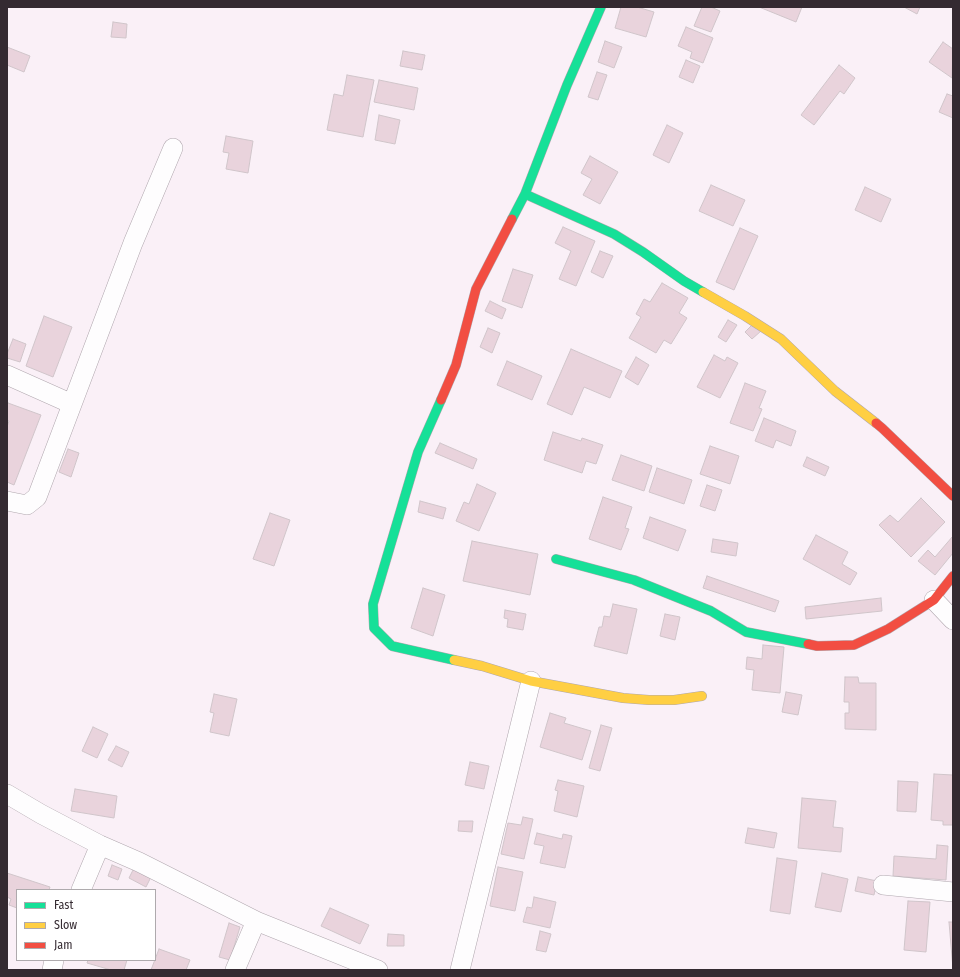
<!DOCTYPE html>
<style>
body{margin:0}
#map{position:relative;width:960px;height:977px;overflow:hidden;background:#faf0f7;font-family:"Fira Sans Condensed",sans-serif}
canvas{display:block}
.frame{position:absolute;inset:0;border:8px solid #342a31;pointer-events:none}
.legend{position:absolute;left:16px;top:889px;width:140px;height:72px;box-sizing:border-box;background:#fff;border:1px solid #aeaaad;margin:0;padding:5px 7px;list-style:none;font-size:12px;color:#342a31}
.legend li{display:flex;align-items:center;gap:8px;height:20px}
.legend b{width:20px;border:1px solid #aeaaad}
</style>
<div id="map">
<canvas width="960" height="977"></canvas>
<div class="frame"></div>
<ul class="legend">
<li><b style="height:5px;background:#16e098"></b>Fast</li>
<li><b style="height:5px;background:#ffcf43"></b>Slow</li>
<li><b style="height:5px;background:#f24e42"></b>Jam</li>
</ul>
</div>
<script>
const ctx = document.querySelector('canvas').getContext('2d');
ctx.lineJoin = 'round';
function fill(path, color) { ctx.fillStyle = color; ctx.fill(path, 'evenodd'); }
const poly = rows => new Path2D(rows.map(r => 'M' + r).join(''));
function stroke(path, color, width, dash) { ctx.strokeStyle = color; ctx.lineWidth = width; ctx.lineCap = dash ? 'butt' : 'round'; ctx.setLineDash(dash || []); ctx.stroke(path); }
const building = poly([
 [621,7,637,7,654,12,646,37,615,28,621,7],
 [702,7,711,7,720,11,711,32,694,26,702,7],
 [759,7,802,7,796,22,759,7],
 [904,7,920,7,917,14,904,7],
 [113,22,127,24,126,38,111,37,113,22],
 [686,27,713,38,703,63,690,58,692,52,678,46,686,27],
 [605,41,622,47,614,68,598,62,605,41],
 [943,42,953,49,952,78,929,62,943,42],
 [7,47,30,56,24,72,7,65,7,47],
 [403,51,425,55,422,70,400,66,403,51],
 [686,60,700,66,693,83,679,77,686,60],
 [839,65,855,78,844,94,840,91,814,125,801,115,839,65],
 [597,72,607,75,598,100,588,97,597,72],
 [347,75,374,80,363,137,327,130,334,94,343,96,347,75],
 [379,80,418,88,414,110,374,102,379,80],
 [947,94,953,96,953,118,939,112,947,94],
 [379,115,400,120,395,144,375,140,379,115],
 [667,125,683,133,669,163,653,155,667,125],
 [226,136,253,141,248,173,226,169,229,153,223,152,226,136],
 [590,156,618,172,600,204,583,195,592,179,581,173,590,156],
 [711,185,745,200,733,226,699,211,711,185],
 [865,187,891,199,881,222,855,210,865,187],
 [563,227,595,241,576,286,559,279,571,251,555,243,563,227],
 [740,228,758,236,734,290,716,282,740,228],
 [600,251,613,256,603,278,591,272,600,251],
 [513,269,533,275,522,308,502,301,513,269],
 [662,283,688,298,679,313,687,318,671,344,664,340,656,353,629,338,641,317,636,314,644,299,650,302,662,283],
 [490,301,506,309,502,319,485,311,490,301],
 [44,316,72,327,53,377,26,366,44,316],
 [728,320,737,325,726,342,718,337,728,320],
 [753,324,761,331,752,339,745,332,753,324],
 [488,328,500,333,492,353,480,347,488,328],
 [13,339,26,344,20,362,7,358,7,354,13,339],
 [571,349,622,371,610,398,584,387,572,415,547,404,571,349],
 [714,355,725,361,727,357,738,363,720,398,697,387,714,355],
 [636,357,649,365,638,385,625,377,636,357],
 [507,361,542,376,532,400,497,385,507,361],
 [745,383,766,391,759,408,762,409,753,431,730,423,745,383],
 [8,403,41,415,14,485,7,482,7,427,9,421,7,420,7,406,8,403],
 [764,418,796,431,791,446,776,440,773,448,755,441,764,418],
 [553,432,581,441,582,438,603,445,596,464,586,461,582,473,544,460,553,432],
 [440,443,477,459,473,469,435,453,440,443],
 [710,446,739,456,730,484,700,474,710,446],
 [68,449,79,453,71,477,59,472,68,449],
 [621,455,652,466,644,491,612,480,621,455],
 [807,457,829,467,825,476,803,466,807,457],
 [657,468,692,480,684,504,649,492,657,468],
 [477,484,496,493,479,531,456,521,464,502,469,504,477,484],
 [707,485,722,490,715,511,700,506,707,485],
 [603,497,632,507,625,528,629,529,621,550,589,539,603,497],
 [921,498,945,522,911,557,879,525,890,515,898,522,921,498],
 [420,501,446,508,443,519,418,512,420,501],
 [270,513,290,520,274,566,253,559,270,513],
 [650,517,686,530,678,551,643,538,650,517],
 [816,535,848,552,842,564,857,573,850,585,803,559,816,535],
 [953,536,953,553,935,575,918,561,928,550,935,557,953,536],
 [713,539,738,543,736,556,711,552,713,539],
 [472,541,538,554,530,595,463,581,472,541],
 [707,576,779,601,775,612,703,588,707,576],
 [423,588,445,595,433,636,411,628,423,588],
 [881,598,882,611,806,619,805,607,881,598],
 [613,604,637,609,627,654,594,646,599,627,602,627,604,616,610,617,613,604],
 [505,610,526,614,523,630,507,627,508,619,504,618,505,610],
 [665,614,680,617,675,640,660,636,665,614],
 [763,645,784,647,780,693,752,690,754,670,746,669,747,657,762,659,763,645],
 [845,677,858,677,859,683,876,683,876,730,845,729,845,713,849,713,849,702,844,702,845,677],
 [786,692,802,695,798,715,782,712,786,692],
 [214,694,237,699,229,736,210,732,214,713,210,712,214,694],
 [550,713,566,718,564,723,591,731,582,760,540,747,550,713],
 [601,725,612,728,600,771,589,768,601,725],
 [93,727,108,734,97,758,82,751,93,727],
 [116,746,129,752,122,767,108,760,116,746],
 [470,762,489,766,484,789,465,785,470,762],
 [934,774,953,775,953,825,943,825,943,821,931,820,934,774],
 [558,780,584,786,577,817,554,811,558,791,555,790,558,780],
 [898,781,918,782,916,812,897,811,898,781],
 [75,789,117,796,114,818,71,811,75,789],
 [802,798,836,801,833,827,843,828,841,852,798,848,802,798],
 [523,817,533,819,524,859,501,854,508,823,521,825,523,817],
 [459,821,473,821,472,832,458,831,459,821],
 [748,828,777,833,774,848,745,843,748,828],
 [537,833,562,839,563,834,572,836,565,868,540,863,544,846,534,844,537,833],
 [937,845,948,846,946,880,893,876,894,856,936,859,937,845],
 [777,858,797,861,790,914,770,911,777,858],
 [112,865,122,869,118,880,108,876,112,865],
 [498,867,523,872,515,911,490,906,498,867],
 [134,868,151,877,146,887,129,878,134,868],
 [7,873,50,887,49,890,17,890,17,908,9,905,11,899,7,897,7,873],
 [822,873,848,879,841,912,815,907,822,873],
 [858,877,877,881,874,895,855,891,858,877],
 [534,897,556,902,550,928,523,922,527,907,532,908,534,897],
 [908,901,930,902,926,952,904,950,908,901],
 [330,908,369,925,360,944,321,926,330,908],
 [949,922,953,922,953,969,949,922],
 [229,923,240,927,230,960,219,957,229,923],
 [540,931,551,934,546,952,536,950,540,931],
 [388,934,404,935,404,946,387,946,388,934],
 [159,949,190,960,186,970,151,970,159,949],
 [88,960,127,960,124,970,111,970,87,963,88,960]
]);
fill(building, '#e9d3dc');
stroke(building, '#d0c5ca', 1);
const street = poly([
 [7,375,72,404],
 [7,501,27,505,37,497,133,243,173,148],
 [934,600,953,620],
 [7,794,41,814,100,845,139,862,256,921,378,970],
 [883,885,953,892],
 [81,890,100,845],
 [52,970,54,960],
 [235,970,256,921],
 [460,970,531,681]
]);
const fast = poly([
 [525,194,614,234,643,252,684,281,703,292],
 [512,219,525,194,567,85,601,7],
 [441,400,418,452,373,604,374,628,392,646,454,660],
 [556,559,634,580,711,611,746,632,808,644]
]);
const slow = poly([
 [703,292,745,316,781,339,835,391,876,423],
 [454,660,482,666,531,681,623,698,649,700,674,700,702,696]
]);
const jam = poly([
 [441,400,456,365,476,289,512,219],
 [876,423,882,428,953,496],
 [808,644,817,646,854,645,888,629,934,600,953,576]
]);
stroke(street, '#b0a7ae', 20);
stroke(fast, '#b0a7ae', 10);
stroke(slow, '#b0a7ae', 10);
stroke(jam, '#b0a7ae', 10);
stroke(street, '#fefdfe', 19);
stroke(fast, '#16e098', 9);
stroke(slow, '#ffcf43', 9);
stroke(jam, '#f24e42', 9);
</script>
